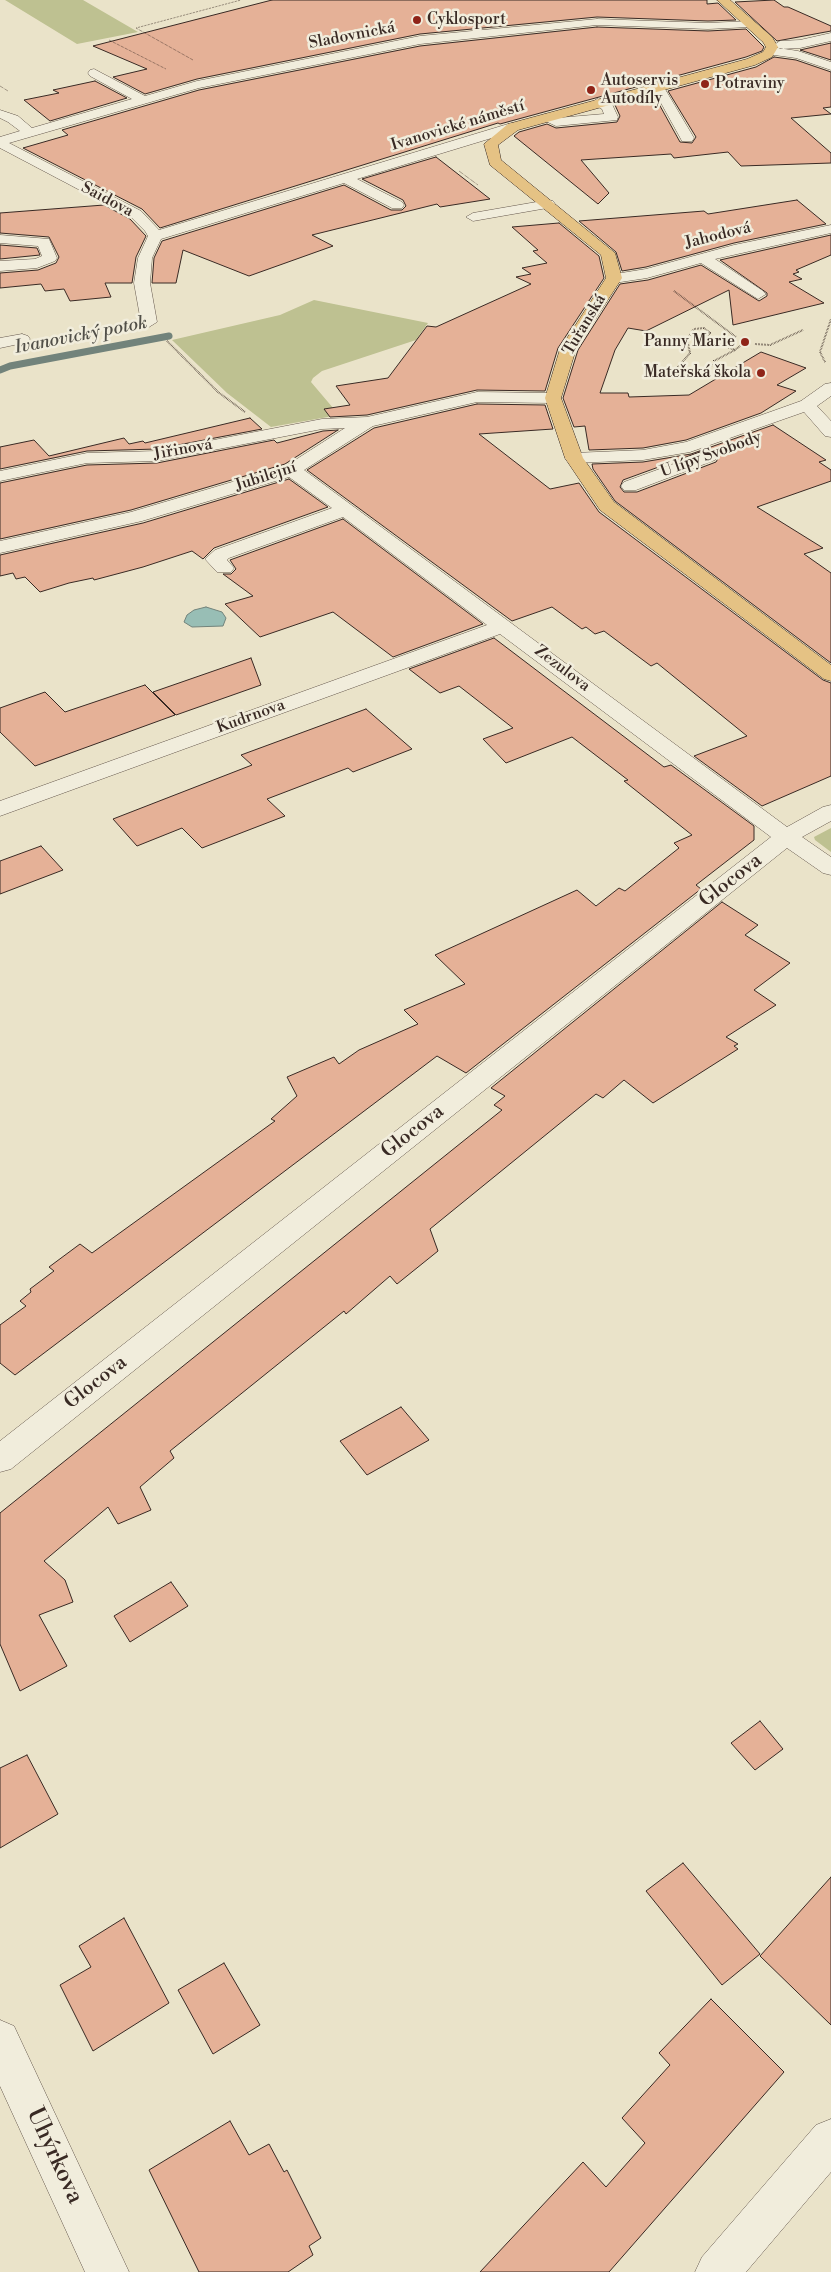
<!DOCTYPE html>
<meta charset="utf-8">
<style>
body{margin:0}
canvas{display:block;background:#eae3c9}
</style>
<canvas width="831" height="2272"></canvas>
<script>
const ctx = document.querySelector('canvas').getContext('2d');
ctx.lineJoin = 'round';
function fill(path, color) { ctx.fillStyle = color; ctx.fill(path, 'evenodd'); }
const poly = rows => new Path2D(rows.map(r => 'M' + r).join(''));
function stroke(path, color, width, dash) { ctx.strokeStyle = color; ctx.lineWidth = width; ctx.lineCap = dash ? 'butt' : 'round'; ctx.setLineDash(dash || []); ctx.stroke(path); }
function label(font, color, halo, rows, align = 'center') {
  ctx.font = font + ' "Libre Bodoni",serif'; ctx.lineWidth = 5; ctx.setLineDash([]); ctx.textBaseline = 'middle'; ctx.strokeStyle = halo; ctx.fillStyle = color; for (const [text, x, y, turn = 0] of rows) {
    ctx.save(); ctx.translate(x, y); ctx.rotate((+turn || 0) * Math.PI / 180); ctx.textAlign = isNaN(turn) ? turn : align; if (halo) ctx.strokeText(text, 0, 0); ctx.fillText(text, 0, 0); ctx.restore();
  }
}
fill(poly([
 [5,0,83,0,138,32,77,44],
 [314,300,428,323,416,340,322,371,313,378,311,382,339,415,271,427,227,393,172,340,280,315],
 [831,828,831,852,815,840,814,837]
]), '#bec191');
const water = poly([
 [206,607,222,612,226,618,223,626,192,627,184,622,187,615,194,610,206,607]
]);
fill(water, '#98beb5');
stroke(water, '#72837b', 1);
stroke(poly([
 [0,370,10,366,169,336]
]), '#72837b', 7);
const building = poly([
 [272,0,707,0,707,4,718,3,736,20,708,21,597,17,420,34,197,79,145,94,113,77,147,69,93,46,272,0],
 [774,0,784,7,788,7,831,26,831,31,777,41,735,2,774,0],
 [597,27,708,31,746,29,764,47,762,51,746,57,500,124,498,123,160,228,142,209,23,148,68,135,62,130,199,90,420,46,597,27],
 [831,43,831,60,800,50,831,43],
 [774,57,796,60,831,72,831,107,823,108,831,114,791,118,831,153,831,163,741,166,728,152,674,158,671,154,581,160,609,193,598,204,514,136,519,132,547,124,556,128,617,122,620,116,615,105,654,95,680,142,692,143,696,137,668,91,756,67,774,57],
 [95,81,127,98,50,121,24,100,59,93,53,90,95,81],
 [436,157,490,199,440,207,437,204,312,235,333,246,249,276,183,250,176,283,152,283,154,258,162,241,344,185,391,210,402,210,406,206,403,200,362,179,436,157],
 [797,200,826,224,734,243,646,267,622,271,616,252,579,221,704,211,708,214,797,200],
 [104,205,130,219,146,236,136,257,132,283,105,283,111,297,70,301,64,289,45,291,41,284,0,288,0,273,38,270,56,263,59,257,49,237,0,233,0,213,104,205],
 [559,223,599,256,604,278,558,348,545,391,477,390,367,415,330,417,324,409,350,405,336,386,388,378,427,326,436,327,531,284,516,277,531,274,522,268,547,263,533,251,538,250,512,227,559,223],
 [831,235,831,255,796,270,799,272,793,274,802,279,789,282,824,303,733,325,729,290,646,331,628,328,615,350,600,393,628,393,629,397,689,395,761,352,806,368,777,385,796,391,761,413,686,440,643,448,589,450,585,426,574,427,563,398,578,350,620,284,648,280,701,265,759,301,767,296,767,293,720,260,831,235],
 [0,245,37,248,40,255,0,259,0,245],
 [477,404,545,405,553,429,479,434,550,489,579,483,599,512,823,680,831,683,831,776,762,806,694,756,747,736,657,663,651,666,604,631,595,634,586,627,582,629,552,607,512,621,307,470,374,428,477,404],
 [250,418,262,429,157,449,87,451,0,469,0,447,34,440,49,456,124,438,129,444,143,441,145,443,250,418],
 [773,425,826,460,819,462,831,470,831,481,757,507,823,548,804,554,831,573,831,663,615,501,593,469,592,464,643,462,691,454,773,425],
 [708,449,715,450,720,455,716,462,637,492,624,492,620,487,623,480,708,449],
 [338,430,285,464,131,510,0,539,0,483,87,465,157,463,274,440,277,443,323,431,338,430],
 [289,479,328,507,214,548,203,559,192,551,143,567,94,580,93,578,69,583,40,592,25,577,16,579,13,573,0,576,0,555,143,523,289,479],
 [343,519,483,624,393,657,333,612,260,637,225,604,253,596,223,574,231,574,236,569,230,560,343,519],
 [494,638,664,767,671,765,754,826,754,840,696,885,701,889,466,1073,437,1056,15,1375,0,1363,0,1325,26,1306,20,1301,31,1292,30,1289,54,1271,49,1267,80,1244,92,1253,275,1121,271,1119,297,1096,287,1077,334,1057,339,1064,359,1050,418,1024,404,1010,465,984,435,955,577,890,596,906,619,888,625,891,679,848,674,843,692,835,624,781,628,780,572,737,506,763,483,739,513,728,459,686,440,693,409,669,494,638],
 [251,658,261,685,176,715,153,692,251,658],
 [145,685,175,715,35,766,0,732,0,708,45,692,65,712,145,685],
 [366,709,412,749,353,772,348,768,267,799,285,816,202,848,182,828,137,846,113,819,252,765,241,755,366,709],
 [41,846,63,870,0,894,0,861,41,846],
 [722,902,758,925,745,935,790,963,754,990,776,1005,726,1037,738,1044,734,1046,738,1049,653,1103,624,1080,603,1098,596,1094,430,1229,438,1251,397,1284,390,1276,346,1314,344,1311,170,1451,174,1458,140,1487,151,1510,118,1524,108,1507,44,1561,65,1580,73,1602,39,1615,67,1666,20,1691,0,1644,0,1513,502,1110,494,1105,505,1096,491,1088,722,902],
 [401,1407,429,1440,367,1475,340,1441,401,1407],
 [171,1582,188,1606,130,1642,114,1616,171,1582],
 [760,1721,783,1749,755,1770,731,1743,760,1721],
 [27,1755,58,1814,0,1848,0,1768,27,1755],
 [683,1863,760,1954,722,1985,646,1891,683,1863],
 [831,1877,831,2025,760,1956,831,1877],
 [124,1918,169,2003,93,2051,60,1985,91,1967,79,1946,124,1918],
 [224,1963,260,2025,213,2054,178,1990,224,1963],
 [711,1999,784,2072,609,2272,480,2272,583,2162,606,2187,645,2143,622,2118,670,2065,659,2053,711,1999],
 [230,2121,249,2155,269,2144,284,2172,287,2170,321,2238,309,2246,313,2255,288,2272,199,2272,149,2170,230,2121]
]);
fill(building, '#e5b197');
stroke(building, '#392a24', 1);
const minor = poly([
 [597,19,708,23,750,21,756,24,750,27,708,29,597,25,420,44,199,88,9,143,141,211,159,230,508,124,513,123,520,127,518,130,357,179,402,202,404,205,402,208,392,208,344,183,161,239,152,258,150,283,157,322,149,327,141,322,134,283,138,258,148,236,145,231,131,217,0,148,0,137,20,131,8,122,0,118,0,110,18,116,32,128,132,99,90,76,88,73,90,70,94,69,145,96,197,81,420,36,597,19],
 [831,33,831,41,800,48,780,49,774,45,780,41,800,40,831,33],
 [771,47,798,51,831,62,831,70,796,58,767,54,765,51,767,48,771,47],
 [652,84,665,89,694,138,692,141,682,141,656,94,646,88,652,84],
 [597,99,612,104,618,117,617,120,556,126,539,118,545,114,557,118,604,114,602,109,591,103,597,99],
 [548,200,553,201,555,204,553,207,473,221,466,217,473,213,548,200],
 [831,225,831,233,715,259,763,291,766,294,758,299,701,263,647,278,614,283,606,278,609,275,646,269,734,245,831,225],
 [0,235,49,239,57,258,55,261,37,268,0,271,0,261,35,259,42,256,38,246,0,243,0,235],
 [22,334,28,336,30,339,28,342,0,348,0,338,22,334],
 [831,383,831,396,817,406,831,421,831,437,825,436,804,412,690,452,643,460,574,463,568,462,565,458,568,454,574,453,643,450,686,442,801,401,825,384,831,383],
 [477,392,553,393,559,394,561,398,559,402,553,403,477,402,373,426,304,470,787,827,823,807,831,805,831,821,802,837,831,857,831,875,823,873,787,848,11,1469,0,1472,0,1441,771,837,500,634,0,816,0,801,487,625,343,517,229,558,227,560,234,568,231,572,217,572,205,559,215,550,332,508,289,477,142,521,0,553,0,541,131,512,286,466,345,428,322,429,157,461,87,463,0,481,0,471,87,453,157,451,322,419,367,417,477,392],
 [709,451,715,452,718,456,715,460,636,490,624,490,621,486,624,482,709,451],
 [0,2020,14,2026,129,2272,85,2272,0,2086,0,2020],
 [831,2119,831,2172,746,2272,695,2272,702,2257,816,2125,831,2119]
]);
const major = poly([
 [717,0,730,0,772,37,778,47,772,57,755,65,518,130,498,145,501,160,615,253,622,278,576,349,561,398,583,458,614,502,831,665,831,681,824,679,600,510,565,458,545,398,560,349,606,278,601,255,490,165,484,144,508,124,747,59,763,52,766,47,763,42,717,0]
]);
stroke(minor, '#65584d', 1);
stroke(major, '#392a24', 1);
stroke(poly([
 [109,40,166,69],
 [193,60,136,28,241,0],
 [0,86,8,91],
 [459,171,478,185]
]), '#392a24', 1, [0.5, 1]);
stroke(poly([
 [674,291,736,337],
 [704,328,710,333,705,338,735,350,714,361,714,364,697,374,685,374,678,367,690,353,687,339,694,329,704,328],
 [167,341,218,392,245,412],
 [755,344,770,345,803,330],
 [735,350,740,346],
 [825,362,820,352,831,319]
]), '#392a24', 2, [0.5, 1]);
fill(minor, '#f1eddc');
fill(major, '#e5c284');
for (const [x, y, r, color] of [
 [417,20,5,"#8f2418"],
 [705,84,5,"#8f2418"],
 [591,90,5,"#8f2418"],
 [745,342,5,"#8f2418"],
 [761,373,5,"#8f2418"]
]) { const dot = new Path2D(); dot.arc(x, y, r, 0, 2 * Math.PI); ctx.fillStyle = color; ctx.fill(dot); stroke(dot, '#f1eddc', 2); }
label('16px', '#392a24', '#f1eddc', [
 ["Cyklosport",427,20],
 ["Autoservis",601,81],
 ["Autodíly",601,99],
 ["Potraviny",715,84],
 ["Panny Marie",735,342,"right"],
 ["Mateřská škola",751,373,"right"]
], 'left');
label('16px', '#392a24', '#f1eddc', [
 ["Sladovnická",352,36,-11],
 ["Ivanovické náměstí",458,126,-17],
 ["Saidova",107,200,28],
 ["Jahodová",718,236,-14],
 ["Tuřanská",585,325,-59],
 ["Jiřinová",183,450,-10],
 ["U lípy Svobody",711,455,-20],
 ["Jubilejní",266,477,-18],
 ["Zezulova",562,669,37],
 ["Kudrnova",251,717,-20]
]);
label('italic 18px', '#514f48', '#f1eddc', [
 ["Ivanovický potok",81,336,-11]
]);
label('20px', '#392a24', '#f1eddc', [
 ["Glocova",731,881,-38],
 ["Glocova",413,1132,-38],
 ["Glocova",96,1383,-38]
]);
label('24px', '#392a24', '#f1eddc', [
 ["Uhýrkova",54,2156,65]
]);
</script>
